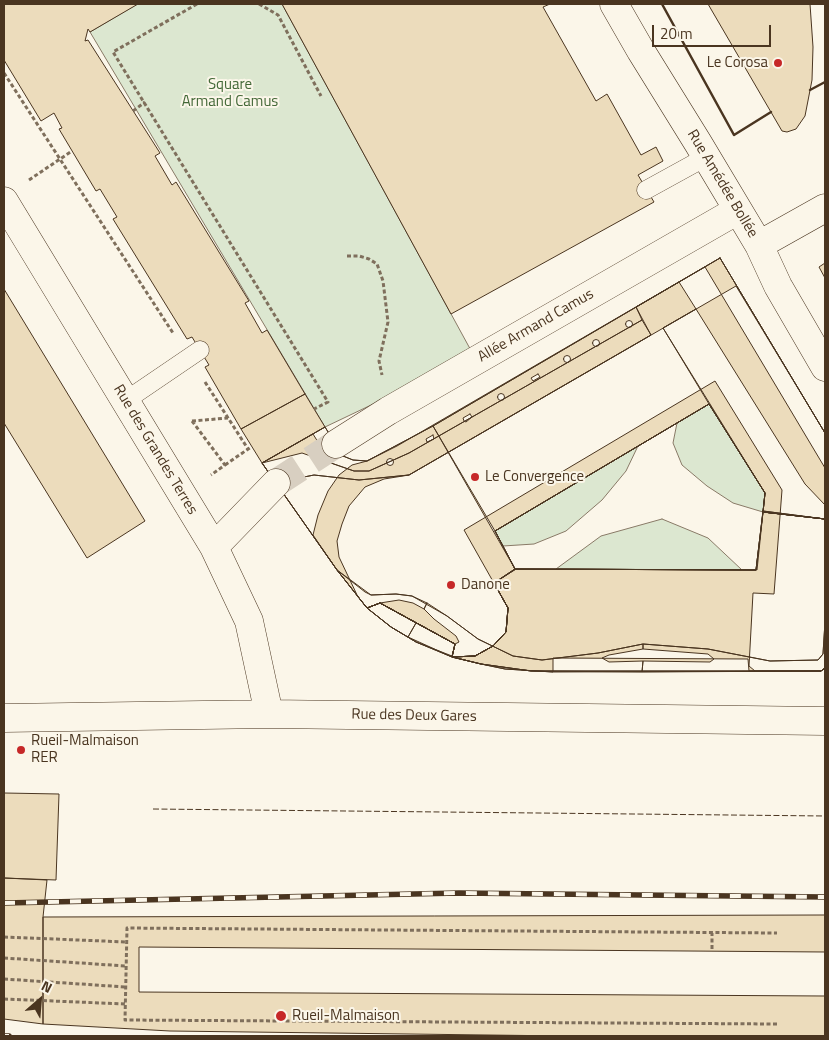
<!DOCTYPE html>
<meta charset="utf-8">
<style>
body{margin:0}
#map{position:relative;width:829px;height:1040px;overflow:hidden;background:#fbf6e9;font-family:"Titillium Web",sans-serif}
canvas{display:block}
.frame{position:absolute;inset:0;border:5px solid #4a3520;pointer-events:none}
.north{position:absolute;left:15px;top:975px;width:50px;height:50px;-webkit-text-stroke:4px #fbf6e9;paint-order:stroke;rotate:27deg;font-size:14px;font-weight:700;line-height:20px;text-align:center;color:#4a3520}
.north::after{content:'';display:block;margin:auto;width:18px;height:22px;background:#4a3520;clip-path:polygon(50% 0,100% 100%,50% 72%,0 100%)}
.scale{position:absolute;left:652px;top:25px;width:119px;height:22px;box-sizing:border-box;border:2px solid #4a3520;border-top:0;padding-left:6px;font-size:15px;line-height:18px;white-space:nowrap;color:#4a3520;-webkit-text-stroke:4px #fbf6e9;paint-order:stroke}
</style>
<div id="map">
<canvas width="829" height="1040"></canvas>
<div class="frame"></div>
<div class="north">N</div>
<div class="scale">20 m</div>
</div>
<script>
const ctx = document.querySelector('canvas').getContext('2d');
ctx.lineJoin = 'round';
function fill(path, color) { ctx.fillStyle = color; ctx.fill(path, 'evenodd'); }
const poly = rows => new Path2D(rows.map(r => 'M' + r).join(''));
function stroke(path, color, width, dash) { ctx.strokeStyle = color; ctx.lineWidth = width; ctx.lineCap = dash ? 'butt' : 'round'; ctx.setLineDash(dash || []); ctx.stroke(path); }
function label(font, color, halo, rows, align = 'center') {
  ctx.font = font + ' "Titillium Web",sans-serif'; ctx.lineWidth = 4; ctx.setLineDash([]); ctx.textBaseline = 'middle'; ctx.strokeStyle = halo; ctx.fillStyle = color; for (const [text, x, y, turn = 0] of rows) {
    ctx.save(); ctx.translate(x, y); ctx.rotate((+turn || 0) * Math.PI / 180); ctx.textAlign = isNaN(turn) ? turn : align; if (halo) ctx.strokeText(text, 0, 0); ctx.fillText(text, 0, 0); ctx.restore();
  }
}
const green = poly([
 [137,4,282,4,474,356,325,427,90,32,137,4],
 [709,404,765,493,763,512,733,503,707,486,682,465,673,443,677,423,709,404],
 [638,446,626,471,602,500,566,531,534,544,503,546,495,531,638,446],
 [662,519,708,538,742,570,556,569,601,536,662,519]
]);
fill(green, '#dce7d0');
stroke(green, '#887966', 1);
const building = poly([
 [4,4,138,4,90,32,88,29,85,41,88,40,160,153,155,156,172,185,176,182,249,301,245,303,262,333,267,330,305,394,241,429,205,367,209,365,192,337,187,339,113,219,117,217,100,189,96,191,59,129,62,128,54,113,41,121,4,60,4,4],
 [282,4,550,4,543,7,596,101,607,94,641,155,656,147,663,161,638,175,654,202,451,314,282,4],
 [708,4,810,4,813,47,812,80,805,116,796,129,787,132,782,131,708,4],
 [720,258,825,433,825,519,763,512,765,493,709,404,495,531,515,569,494,583,508,608,506,632,493,646,475,656,452,657,455,644,380,603,367,608,337,570,262,463,325,427,343,456,353,460,367,461,433,426,720,258],
 [720,258,825,433,825,519,763,512,765,493,709,404,495,531,515,569,494,583,508,608,506,632,493,646,475,656,452,657,455,644,380,603,367,608,337,570,262,463,325,427,343,456,353,460,367,461,397,446,720,258],
 [720,258,825,433,825,519,763,512,765,493,709,404,495,531,433,426,720,258],
 [825,263,825,278,819,267,825,263],
 [705,267,825,468,825,519,763,512,765,493,709,404,495,531,515,569,494,583,508,608,506,632,493,646,475,656,452,657,455,644,380,603,367,608,337,570,262,463,313,434,331,463,354,471,369,471,409,453,642,320,636,307,705,267],
 [679,282,696,309,663,328,709,404,495,531,515,569,756,570,763,512,825,519,825,622,823,654,818,660,770,661,708,649,643,644,598,653,542,660,513,656,478,639,447,616,412,596,396,594,371,595,365,592,337,570,280,489,294,479,314,475,359,480,409,475,651,335,636,307,679,282],
 [736,286,825,433,825,668,821,671,755,671,749,666,753,593,774,594,782,490,715,381,464,530,508,608,506,632,493,646,475,656,452,657,455,644,380,603,367,608,358,597,339,557,337,541,342,524,349,506,365,487,384,479,409,475,736,286],
 [4,289,145,521,87,558,4,423,4,289],
 [696,309,805,484,825,505,825,519,763,512,765,493,663,328,696,309],
 [642,320,651,335,409,475,359,480,314,475,294,479,280,489,262,463,302,453,354,471,369,471,409,453,642,320],
 '625.5 324a3.5 3.5 0 1 1 7 0a3.5 3.5 0 1 1-7 0Z',
 '592.5 343a3.5 3.5 0 1 1 7 0a3.5 3.5 0 1 1-7 0Z',
 '563.5 359a3.5 3.5 0 1 1 7 0a3.5 3.5 0 1 1-7 0Z',
 [538,374,540,377,533,381,531,378,538,374],
 '497.5 397a3.5 3.5 0 1 1 7 0a3.5 3.5 0 1 1-7 0Z',
 [305,394,325,427,262,463,241,429,305,394],
 [470,414,472,417,466,422,464,421,463,418,470,414],
 [433,426,515,569,757,570,763,512,825,519,825,668,821,671,749,671,748,659,553,658,553,672,505,669,481,664,452,657,455,644,380,603,367,608,337,570,313,535,318,515,328,491,339,475,352,465,367,461,433,426],
 [433,435,434,439,427,442,426,439,433,435],
 '386.5 462a3.5 3.5 0 1 1 7 0a3.5 3.5 0 1 1-7 0Z',
 [763,511,825,519,825,668,821,671,553,672,505,669,481,664,452,657,475,656,493,646,506,632,508,608,494,583,516,569,756,570,763,511],
 [763,511,825,519,825,668,821,671,531,671,481,664,452,657,475,656,493,646,506,632,508,608,494,583,516,569,756,570,763,511],
 [763,512,825,519,825,668,821,671,531,671,481,664,452,657,475,656,493,646,506,632,508,608,494,583,515,569,756,570,763,512],
 [337,570,371,595,396,594,412,596,427,603,424,609,413,603,399,600,380,603,416,623,408,637,391,627,367,608,337,570],
 [380,603,455,644,452,657,416,642,391,627,367,608,380,603],
 [380,603,455,644,452,656,416,642,391,627,367,608,380,603],
 [380,603,455,644,452,657,416,642,391,627,367,608,380,603],
 [427,603,447,616,478,639,513,656,542,660,598,653,643,644,643,649,609,655,602,658,609,662,643,661,642,672,531,671,481,664,452,657,408,637,416,623,455,644,459,642,456,636,434,619,424,609,427,603],
 [825,622,825,668,821,671,642,672,643,661,710,662,714,659,708,654,643,649,643,644,708,649,770,661,818,660,823,654,825,622],
 [4,793,59,794,56,880,4,878,4,793],
 [4,878,47,880,43,917,43,1024,4,1019,4,878],
 [825,915,825,952,139,947,139,992,825,996,825,1036,567,1036,170,1031,43,1024,43,917,825,915]
]);
fill(building, '#ecdcbc');
stroke(building, '#4a3520', 1);
stroke(poly([
 [276,483,336,444]
]), '#d8cfc1', 28, [28, 14]);
const lane = poly([
 [646,190,706,157],
 [125,401,200,350]
]);
const street = poly([
 [614,4,641,51,698,143,759,245,778,286,825,367],
 [4,201,214,547,249,621,269,714],
 [759,245,825,208],
 [336,444,388,411,738,210],
 [214,547,276,483],
 [4,718,269,714,825,721]
]);
stroke(lane, '#4a3520', 19);
stroke(street, '#4a3520', 29);
stroke(poly([
 [197,4,113,52,328,402,314,409],
 [259,4,278,15,321,96],
 [4,73,173,333],
 [133,111,145,102],
 [29,180,72,151],
 [347,256,359,256,369,259,377,264,383,281,388,322,379,361,382,375],
 [205,382,248,449],
 [192,421,225,465,211,475],
 [192,421,228,418],
 [225,465,251,447],
 [4,937,127,942],
 [712,949,712,933],
 [4,958,126,966],
 [4,979,126,987],
 [4,999,126,1004],
 [777,1024,125,1020,127,928,777,933]
]), '#7f6f5c', 3, [4, 2.5]);
stroke(lane, '#fbf6e9', 18);
stroke(street, '#fbf6e9', 28);
const rail = poly([
 [4,903,459,893,825,897],
 [4,1036,9,1036]
]);
stroke(rail, '#4a3520', 5.5);
stroke(rail, '#fbf6e9', 4, [11]);
stroke(poly([
 [153,809,825,816]
]), '#4a3520', 1, [6, 2.5]);
stroke(poly([
 [662,4,734,135,771,112],
 [810,90,825,82]
]), '#4a3520', 2.5);
for (const [x, y, r, color] of [
 [778,63,5,"#c62828"],
 [475,477,5,"#c62828"],
 [451,585,5,"#c62828"],
 [21,750,5,"#c62828"],
 [281,1016,6,"#c62828"]
]) { const dot = new Path2D(); dot.arc(x, y, r, 0, 2 * Math.PI); ctx.fillStyle = color; ctx.fill(dot); stroke(dot, '#fbf6e9', 2); }
label('15px', '#4a3520', '#fbf6e9', [
 ["Le Corosa",768,63,"right"],
 ["Le Convergence",485,477],
 ["Danone",461,585],
 ["Rueil-Malmaison",31,741],
 ["RER",31,758],
 ["Rueil-Malmaison",292,1016]
], 'left');
label('15px', '#436837', '#fbf6e9', [
 ["Square",230,85],
 ["Armand Camus",230,102]
]);
label('15px', '#4a3520', '#fbf6e9', [
 ["Rue Amédée Bollée",722,184,59],
 ["Allée Armand Camus",536,326,-30],
 ["Rue des Grandes Terres",155,450,59],
 ["Rue des Deux Gares",414,716,1]
]);
</script>
